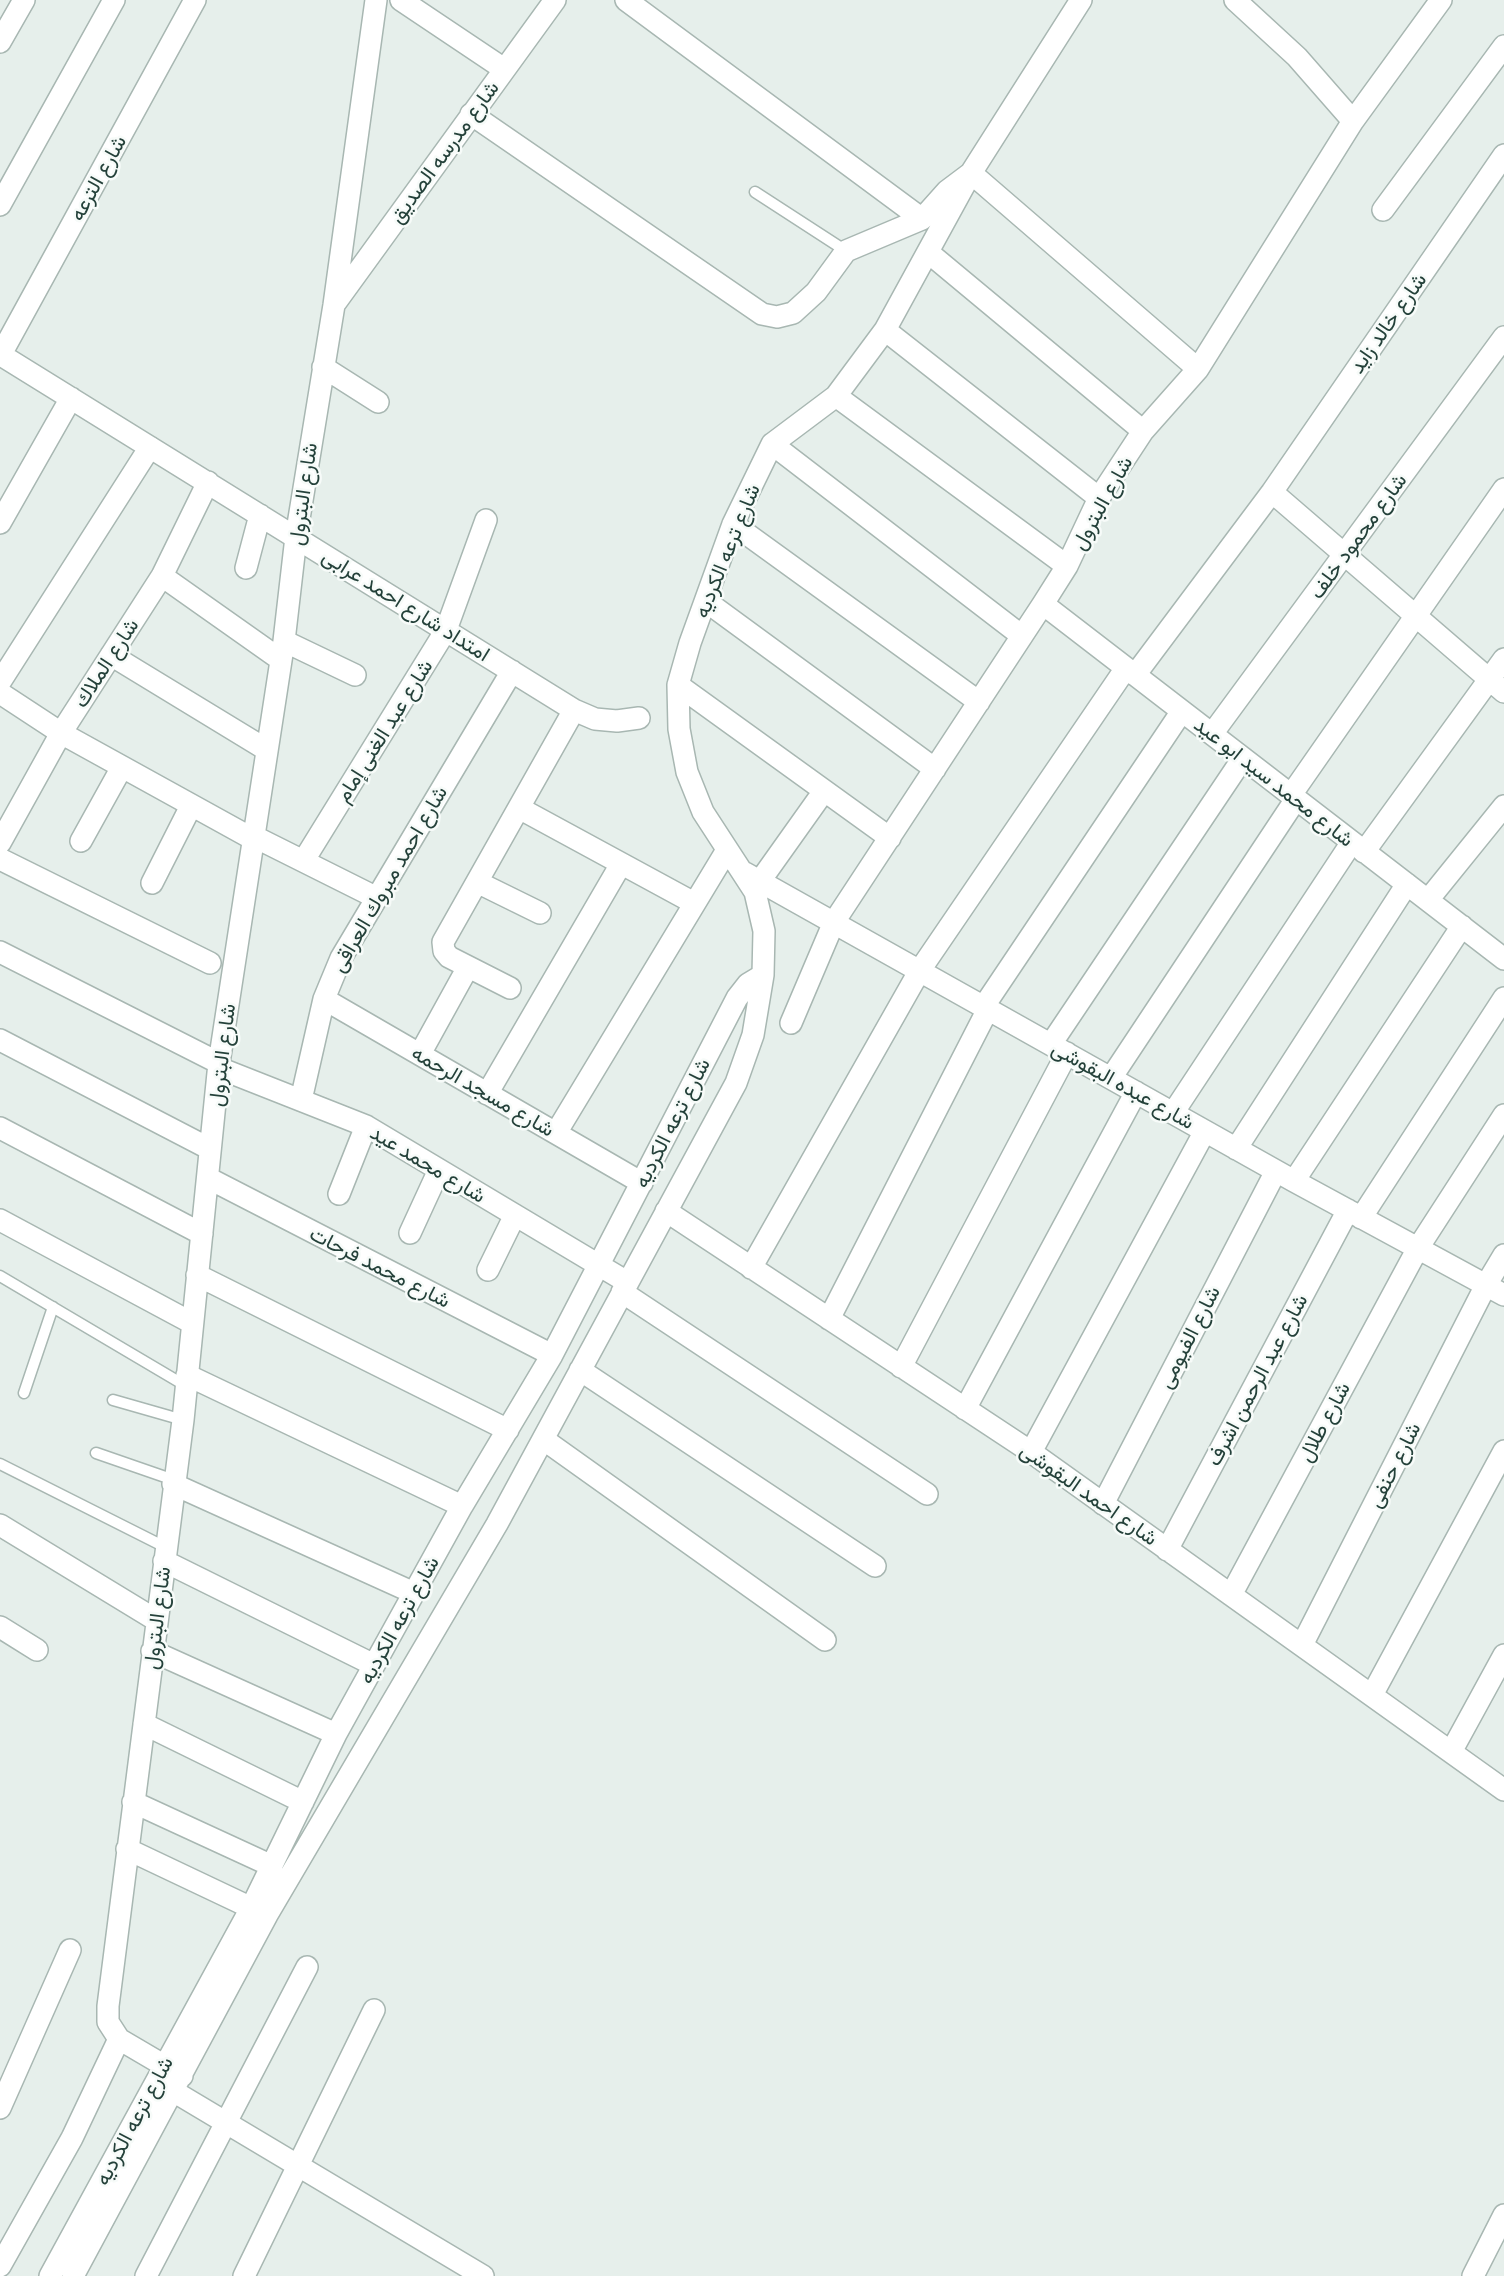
<!DOCTYPE html>
<meta charset="utf-8">
<style>
body{margin:0}
canvas{display:block;background:#e6efeb}
</style>
<canvas width="1504" height="2276"></canvas>
<script>
const ctx = document.querySelector('canvas').getContext('2d');
ctx.lineJoin = 'round';
const poly = rows => new Path2D(rows.map(r => 'M' + r).join(''));
function stroke(path, color, width, dash) { ctx.strokeStyle = color; ctx.lineWidth = width; ctx.lineCap = dash ? 'butt' : 'round'; ctx.setLineDash(dash || []); ctx.stroke(path); }
function label(font, color, halo, rows, align = 'center') {
  ctx.font = font + ' Ubuntu,Vazirmatn,sans-serif'; ctx.lineWidth = 5; ctx.setLineDash([]); ctx.textBaseline = 'middle'; ctx.strokeStyle = halo; ctx.fillStyle = color; for (const [text, x, y, turn = 0] of rows) {
    ctx.save(); ctx.translate(x, y); ctx.rotate((+turn || 0) * Math.PI / 180); ctx.textAlign = isNaN(turn) ? turn : align; if (halo) ctx.strokeText(text, 0, 0); ctx.fillText(text, 0, 0); ctx.restore();
  }
}
const service = poly([
 [755,192,846,251],
 [0,1276,186,1386],
 [24,1393,53,1307],
 [113,1400,183,1420],
 [96,1453,174,1480],
 [0,1464,165,1547]
]);
const minor = poly([
 [401,0,504,69],
 [626,0,922,219],
 [1235,0,1297,57,1353,121],
 [0,42,24,0],
 [471,114,762,314,777,317,793,313,816,292,846,251,922,219,947,191,971,173,1198,369],
 [0,205,114,0],
 [1383,210,1504,46],
 [929,253,1143,431],
 [336,302,555,0],
 [885,330,1099,498],
 [1,355,574,710,595,719,617,721,639,718],
 [0,356,195,0],
 [323,367,378,402],
 [836,396,1067,566],
 [772,444,1022,636],
 [1272,492,1504,692],
 [0,523,71,398],
 [733,524,979,702],
 [246,568,260,515],
 [162,576,281,660],
 [707,602,935,769],
 [1043,604,1504,959],
 [284,641,355,675],
 [111,655,267,750],
 [1135,675,1272,492,1504,155],
 [0,682,150,447],
 [678,685,890,838],
 [0,693,61,733,253,839],
 [1212,734,1504,337],
 [1291,795,1504,489],
 [519,808,694,903],
 [253,836,375,897],
 [81,841,122,767],
 [0,843,61,733,162,576,208,482],
 [1364,852,1504,659],
 [0,859,210,963],
 [304,860,446,630,486,520],
 [745,873,1294,1181,1504,1295],
 [760,881,824,791],
 [477,882,540,913],
 [152,883,191,806],
 [1428,900,1504,806],
 [0,952,219,1063],
 [510,988,449,957,444,951,443,942,574,710],
 [324,999,642,1183],
 [984,1006,1182,711],
 [791,1023,834,922,1043,604,1067,566,1099,498,1143,431,1198,369,1353,121,1441,0],
 [0,1040,210,1149],
 [1051,1044,1243,758],
 [420,1054,468,967],
 [219,1068,366,1126,627,1282],
 [1111,1078,1296,799],
 [487,1094,621,864],
 [301,1100,324,999,341,958,512,671],
 [1173,1113,1352,842],
 [0,1128,202,1234],
 [556,1133,727,850],
 [1236,1149,1407,884],
 [208,1178,552,1355],
 [1294,1181,1462,926],
 [339,1194,366,1126],
 [666,1211,1031,1452,1504,1790],
 [1361,1218,1504,998],
 [0,1220,192,1323],
 [410,1233,439,1170],
 [751,1268,920,970,1126,668],
 [488,1270,515,1215],
 [197,1275,508,1430],
 [622,1292,927,1494],
 [829,1319,988,1009],
 [901,1367,1067,1053],
 [580,1370,875,1566],
 [187,1375,462,1506],
 [965,1409,1136,1092],
 [543,1439,825,1640],
 [1031,1452,1205,1131],
 [173,1484,414,1593],
 [1103,1504,1276,1171],
 [0,1525,156,1620],
 [1167,1550,1348,1210],
 [164,1561,374,1665],
 [1231,1595,1418,1248,1504,1115],
 [0,1627,37,1650],
 [1302,1645,1486,1285,1504,1255],
 [152,1651,336,1734],
 [1372,1695,1504,1451],
 [144,1724,303,1802],
 [1451,1752,1504,1655],
 [133,1802,272,1866],
 [127,1849,262,1913],
 [182,2076,119,2039,108,2022,108,2006,183,1420,219,1063,284,641,296,537,334,305,376,0],
 [173,2091,483,2276],
 [0,2108,70,1950],
 [0,2266,72,2138,119,2039],
 [50,2276,251,1908,336,1734,462,1506,552,1355,737,998,748,984,763,975],
 [73,2276,267,1915,497,1524,736,1083,753,1035,763,975,764,931,755,892,703,812,687,772,679,729,678,685,690,643,733,524,772,444,836,396,885,330,971,173,1081,0],
 [146,2276,307,1967],
 [244,2276,374,2010],
 [1473,2276,1504,2215]
]);
stroke(service, '#a8b7b2', 13);
stroke(minor, '#a8b7b2', 24);
stroke(service, '#fff', 10);
stroke(minor, '#fff', 21);
label('21px', '#24413a', '#f7fbf9', [
 ["شارع مدرسه الصديق",444,152,-54],
 ["شارع الترعه",98,178,-61],
 ["شارع خالد زايد",1388,323,-55],
 ["شارع البترول",303,494,-82],
 ["شارع البترول",1102,503,-61],
 ["شارع محمود خلف",1358,536,-54],
 ["شارع ترعه الكرديه",727,551,-68],
 ["امتداد شارع احمد عرابى",406,605,32],
 ["شارع الملاك",106,663,-57],
 ["شارع عبد الغنى إمام",384,731,-58],
 ["شارع محمد سيد ابو عيد",1274,782,38],
 ["شارع احمد مبروك العراقى",389,879,-60],
 ["شارع البترول",222,1055,-83],
 ["شارع عبده البقوشى",1123,1085,29],
 ["شارع مسجد الرحمه",483,1091,30],
 ["شارع ترعه الكرديه",672,1123,-63],
 ["شارع محمد عيد",428,1164,31],
 ["شارع محمد فرحات",380,1267,27],
 ["شارع الفيومى",1189,1337,-63],
 ["شارع عبد الرحمن اشرف",1257,1380,-62],
 ["شارع طلال",1324,1422,-62],
 ["شارع حنفى",1394,1465,-63],
 ["شارع احمد البقوشى",1089,1494,35],
 ["شارع البترول",157,1618,-83],
 ["شارع ترعه الكرديه",399,1620,-61],
 ["شارع ترعه الكرديه",134,2121,-62]
]);
</script>
